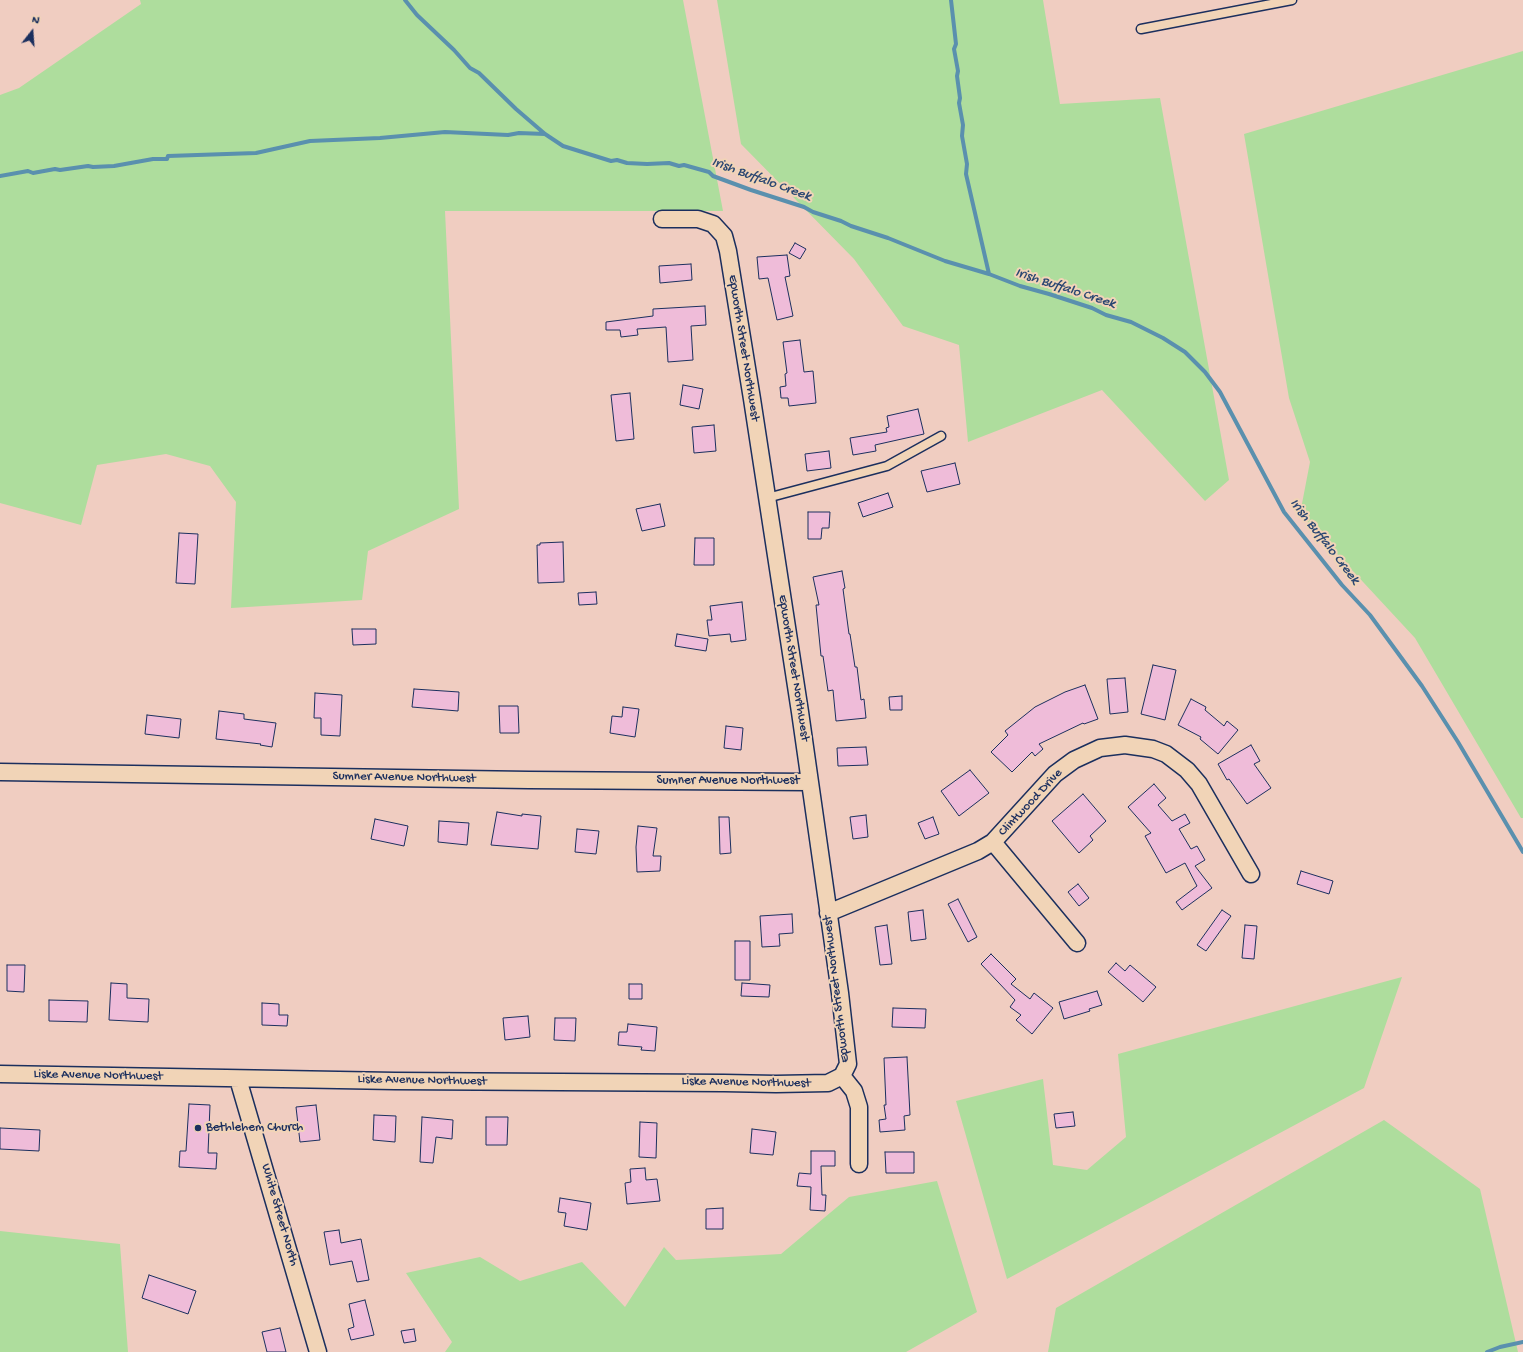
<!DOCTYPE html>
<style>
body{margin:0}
#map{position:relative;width:1523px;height:1352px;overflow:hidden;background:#f0cdc1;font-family:"Gochi Hand",sans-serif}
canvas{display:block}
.north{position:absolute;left:12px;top:12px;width:40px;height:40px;-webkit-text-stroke:3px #f1d4b7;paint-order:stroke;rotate:17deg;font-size:11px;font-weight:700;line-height:16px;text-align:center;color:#1b2f5e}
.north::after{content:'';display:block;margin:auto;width:14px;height:18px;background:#1b2f5e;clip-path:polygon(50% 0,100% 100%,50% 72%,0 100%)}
</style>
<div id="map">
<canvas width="1523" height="1352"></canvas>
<div class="north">N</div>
</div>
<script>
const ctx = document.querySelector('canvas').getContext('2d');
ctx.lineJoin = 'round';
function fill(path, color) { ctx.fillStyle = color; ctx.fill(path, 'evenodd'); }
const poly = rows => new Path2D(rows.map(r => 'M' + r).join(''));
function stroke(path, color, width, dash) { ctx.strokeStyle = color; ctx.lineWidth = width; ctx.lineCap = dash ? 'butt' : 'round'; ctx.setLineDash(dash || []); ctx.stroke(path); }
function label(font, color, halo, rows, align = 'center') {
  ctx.font = font + ' "Gochi Hand",sans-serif'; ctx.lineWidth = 4; ctx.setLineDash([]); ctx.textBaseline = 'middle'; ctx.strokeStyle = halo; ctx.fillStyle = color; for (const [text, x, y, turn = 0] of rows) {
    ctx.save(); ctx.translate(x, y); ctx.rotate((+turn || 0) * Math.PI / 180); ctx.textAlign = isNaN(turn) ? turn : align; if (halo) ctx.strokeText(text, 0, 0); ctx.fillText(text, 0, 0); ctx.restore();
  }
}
fill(poly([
 [140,0,683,0,723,211,445,211,459,509,368,551,362,600,231,608,236,502,210,466,166,454,97,465,81,525,0,503,0,95,19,88,141,4],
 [717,0,1043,0,1060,104,1160,98,1229,480,1205,501,1102,390,968,442,959,345,903,326,854,259,741,144],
 [1523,51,1523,818,1521,818,1415,638,1300,514,1310,462,1289,398,1244,134],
 [1402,977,1364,1088,1007,1279,956,1101,1043,1079,1053,1165,1087,1170,1126,1137,1118,1054],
 [1384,1120,1480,1189,1518,1352,1048,1352,1056,1308],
 [937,1181,977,1312,906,1352,445,1352,452,1342,406,1273,480,1257,520,1281,582,1262,625,1307,664,1247,676,1260,781,1254,849,1197],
 [0,1231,120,1244,128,1352,0,1352]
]), '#aedd9d');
stroke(poly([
 [405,0,417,15,454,50,470,68,479,73,516,109,545,134,563,146,611,161,617,160,627,163,647,164,669,163,679,166,684,165,709,172,713,176,751,190,804,207,813,212,841,221,851,226,888,238,945,261,989,274,1020,286,1049,294,1092,308,1106,315,1131,322,1163,338,1185,352,1205,372,1220,392,1284,512,1342,585,1370,615,1422,686,1458,742,1523,852],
 [951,0,956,44,954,49,958,71,957,76,960,98,959,103,963,125,962,136,967,164,966,174,989,274],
 [0,176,28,171,33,173,55,169,60,170,88,166,93,167,114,166,153,159,167,159,168,156,256,153,310,141,380,138,445,132,508,135,519,133,545,134],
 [1487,1352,1500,1347,1523,1342]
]), '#5a90ae', 4);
const building = poly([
 [795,243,806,249,800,259,789,253,795,243],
 [787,255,790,276,785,277,793,316,777,320,768,278,759,279,757,257,787,255],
 [691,264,692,280,660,283,659,266,691,264],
 [705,306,706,325,691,326,693,360,668,362,666,327,637,329,638,335,621,337,620,330,606,330,606,322,653,316,653,309,705,306],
 [800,340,804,372,813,371,816,403,789,406,788,398,781,398,780,387,786,386,785,374,787,373,783,342,800,340],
 [683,385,703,389,699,409,680,405,683,385],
 [630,393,634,439,616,441,611,395,630,393],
 [918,409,924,434,875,445,876,451,853,455,850,438,887,432,886,428,889,427,887,416,918,409],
 [714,425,716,451,694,453,692,427,714,425],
 [829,451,831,468,807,471,805,454,829,451],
 [955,463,960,484,927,492,921,471,955,463],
 [888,493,893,507,863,517,858,503,888,493],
 [660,504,665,526,642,531,636,509,660,504],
 [808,512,830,512,829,528,822,528,821,539,808,539,808,512],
 [179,533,198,534,195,584,176,583,179,533],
 [695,538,714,538,714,565,694,565,695,538],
 [563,542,564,582,538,583,537,545,540,545,540,543,563,542],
 [842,571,845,588,843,589,849,634,850,634,855,667,857,667,861,700,864,699,866,718,836,721,833,690,828,691,823,656,821,656,816,605,819,605,813,577,842,571],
 [596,592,597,604,579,605,578,593,596,592],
 [742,602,746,640,731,642,730,634,709,636,707,620,712,620,710,606,742,602],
 [352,629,376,629,376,644,353,645,352,629],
 [677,634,708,639,706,651,675,646,677,634],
 [1153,665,1176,670,1165,720,1141,714,1153,665],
 [1125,678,1128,712,1110,714,1107,679,1125,678],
 [1085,685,1098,719,1084,724,1083,723,1039,744,1043,749,1035,756,1032,752,1012,772,991,752,1008,735,1005,731,1035,707,1065,692,1085,685],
 [414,689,459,692,458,711,412,707,414,689],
 [315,693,342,695,340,736,321,735,321,718,314,718,315,693],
 [902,696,902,710,890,710,889,697,902,696],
 [1191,699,1206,707,1205,710,1224,726,1227,721,1238,730,1218,754,1200,739,1201,737,1178,725,1191,699],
 [499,706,518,706,519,733,500,733,499,706],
 [623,707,639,709,635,737,610,733,612,716,622,717,623,707],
 [219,711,244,714,244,719,276,723,272,747,260,745,261,744,216,739,219,711],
 [147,715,181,719,179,738,145,734,147,715],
 [726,726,743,728,741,750,724,748,726,726],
 [1251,745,1260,761,1254,764,1271,788,1247,804,1229,779,1227,780,1218,764,1251,745],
 [866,747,868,765,838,766,837,748,866,747],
 [970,770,989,793,959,816,941,791,970,770],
 [1154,784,1166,798,1158,805,1172,821,1185,814,1190,823,1179,829,1191,849,1197,846,1205,860,1195,866,1212,888,1182,910,1176,902,1197,886,1185,863,1166,873,1145,836,1151,833,1128,807,1154,784],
 [1083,794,1106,821,1090,836,1093,840,1079,853,1052,821,1083,794],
 [497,812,522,816,522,814,541,816,538,849,491,845,497,812],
 [866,815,868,837,853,839,850,817,866,815],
 [719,817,729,817,731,853,720,854,719,817],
 [933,817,939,834,925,839,918,823,933,817],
 [375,819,408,826,404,846,371,839,375,819],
 [439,821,469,823,467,845,438,842,439,821],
 [638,826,657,828,653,856,661,856,660,871,637,872,636,847,638,826],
 [577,829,599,831,596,854,575,852,577,829],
 [1301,871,1333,881,1329,894,1297,884,1301,871],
 [1078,884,1089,898,1079,906,1068,892,1078,884],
 [958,899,977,937,968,942,948,904,958,899],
 [923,910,926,939,911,941,908,912,923,910],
 [1222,910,1231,916,1206,951,1197,945,1222,910],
 [792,914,793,933,779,934,780,946,762,947,760,916,792,914],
 [887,925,892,964,880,965,875,927,887,925],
 [1245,925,1257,926,1254,959,1242,958,1245,925],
 [735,941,750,941,750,980,735,980,735,941],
 [991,954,1016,979,1011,984,1030,999,1034,993,1053,1008,1032,1034,1016,1020,1021,1015,1010,1007,1015,1000,981,964,991,954],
 [1116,963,1125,971,1130,965,1156,987,1143,1002,1108,972,1116,963],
 [7,965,25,965,24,992,7,991,7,965],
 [111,983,127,984,127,998,149,999,148,1022,109,1020,111,983],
 [742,983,770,985,769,997,741,996,742,983],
 [629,984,642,984,642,999,629,999,629,984],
 [1097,991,1102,1005,1089,1009,1090,1011,1064,1019,1059,1002,1097,991],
 [49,1000,88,1001,87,1022,49,1021,49,1000],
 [262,1003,279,1004,279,1015,288,1015,287,1026,262,1025,262,1003],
 [893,1008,926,1009,925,1028,892,1027,893,1008],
 [528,1016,530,1037,505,1040,503,1018,528,1016],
 [555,1018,576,1018,575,1041,554,1040,555,1018],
 [628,1024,657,1027,655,1051,641,1050,642,1047,618,1045,619,1032,627,1032,628,1024],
 [907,1057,910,1115,904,1116,905,1130,880,1132,879,1120,886,1119,884,1105,886,1105,884,1058,907,1057],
 [189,1104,210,1105,208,1153,217,1153,216,1169,179,1167,180,1151,186,1151,189,1104],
 [316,1105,320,1140,300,1142,296,1107,316,1105],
 [1073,1112,1075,1126,1056,1128,1054,1114,1073,1112],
 [374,1115,396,1116,395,1142,373,1140,374,1115],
 [422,1117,453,1120,452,1139,436,1137,433,1163,420,1162,422,1117],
 [486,1117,508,1117,507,1145,486,1145,486,1117],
 [640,1122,657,1123,656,1158,639,1157,640,1122],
 [0,1128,40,1130,39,1151,0,1149,0,1128],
 [752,1129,776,1132,773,1155,750,1153,752,1129],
 [811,1151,835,1151,835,1166,821,1166,822,1195,826,1195,825,1211,810,1210,811,1187,797,1186,799,1173,811,1174,811,1151],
 [885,1152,914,1152,914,1173,886,1173,885,1152],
 [645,1168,646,1180,657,1179,660,1201,627,1204,625,1183,631,1182,630,1169,645,1168],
 [560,1198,591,1203,587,1230,564,1226,566,1213,558,1212,560,1198],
 [723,1208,723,1229,706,1229,706,1209,723,1208],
 [339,1230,341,1243,361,1239,369,1280,357,1282,352,1261,330,1265,324,1232,339,1230],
 [149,1275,196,1291,188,1314,142,1298,149,1275],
 [365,1300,374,1335,351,1340,348,1329,354,1327,349,1304,365,1300],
 [280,1328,286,1352,267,1352,262,1332,280,1328],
 [414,1329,416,1341,404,1343,401,1331,414,1329]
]);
fill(building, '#efbcd9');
stroke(building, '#1b2f5e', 1);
const service = poly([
 [1141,29,1292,0],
 [767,498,887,466,941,436]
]);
const minor = poly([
 [662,219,698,219,713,224,724,236,728,251,752,399,800,712,840,993,848,1064,842,1076],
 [0,772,529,780,809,782],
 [993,842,1077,943],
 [828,913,978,851,993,842,1055,774,1074,760,1100,748,1125,745,1153,749,1166,754,1187,770,1199,784,1251,874],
 [0,1074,395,1081,724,1083,776,1084,828,1083,842,1076],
 [842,1076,854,1091,859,1107,859,1164],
 [238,1079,318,1352]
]);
stroke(service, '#1b2f5e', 11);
stroke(minor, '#1b2f5e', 19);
stroke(service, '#f1d4b7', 8);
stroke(minor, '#f1d4b7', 16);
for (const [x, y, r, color] of [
 [198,1128,4,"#1b2f5e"]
]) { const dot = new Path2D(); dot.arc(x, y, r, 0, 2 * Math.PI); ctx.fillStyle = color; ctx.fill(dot); stroke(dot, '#f1d4b7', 1.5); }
label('13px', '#1b2f5e', '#f1d4b7', [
 ["Epworth Street Northwest",743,348,81],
 ["Epworth Street Northwest",793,668,81],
 ["Sumner Avenue Northwest",404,778,1],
 ["Sumner Avenue Northwest",728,781],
 ["Clintwood Drive",1031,803,-47],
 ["Epworth Street Northwest",837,989,-97],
 ["Liske Avenue Northwest",98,1076,1],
 ["Liske Avenue Northwest",422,1081,1],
 ["Liske Avenue Northwest",746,1083,1],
 ["White Street North",279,1215,74]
]);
label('13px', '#1b2f5e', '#f1d4b7', [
 ["Bethlehem Church",206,1128]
], 'left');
label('italic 14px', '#2b4772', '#f1d4b7', [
 ["Irish Buffalo Creek",761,180,20],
 ["Irish Buffalo Creek",1065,289,18],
 ["Irish Buffalo Creek",1324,542,52]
]);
</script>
